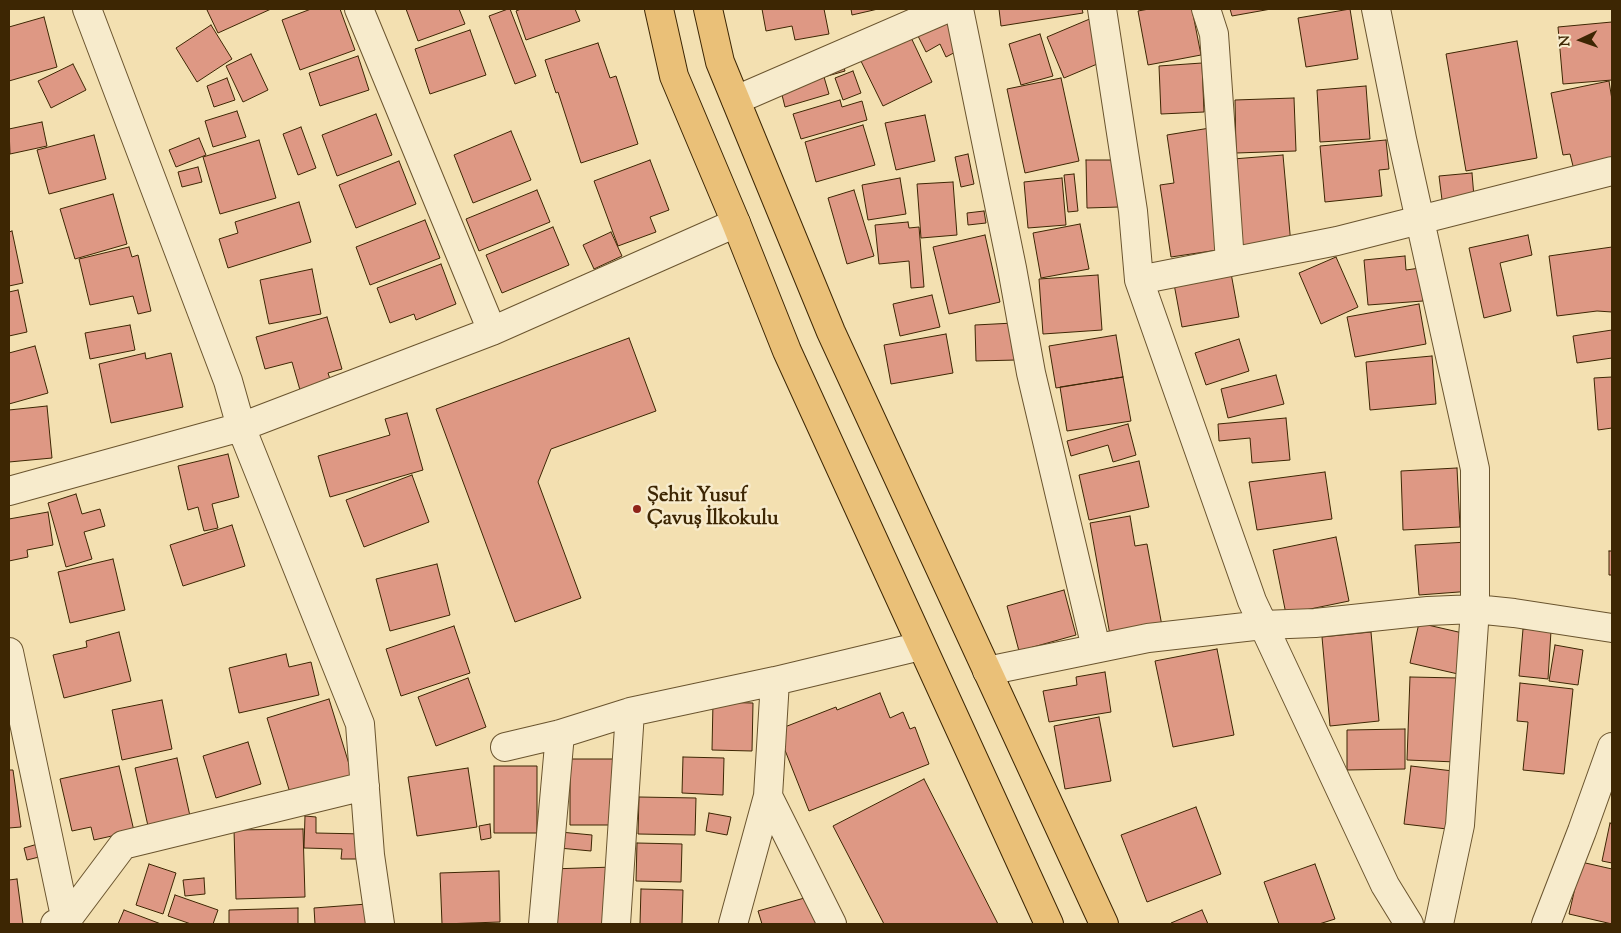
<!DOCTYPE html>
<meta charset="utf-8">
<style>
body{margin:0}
#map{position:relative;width:1621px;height:933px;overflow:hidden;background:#f3e0b1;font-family:"Sorts Mill Goudy",serif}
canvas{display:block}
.frame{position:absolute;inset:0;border:10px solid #3d2603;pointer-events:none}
.north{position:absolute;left:1556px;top:15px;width:50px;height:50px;-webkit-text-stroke:4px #f7ebcc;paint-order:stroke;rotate:267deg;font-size:14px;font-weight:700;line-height:20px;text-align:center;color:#3d2603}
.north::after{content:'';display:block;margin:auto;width:18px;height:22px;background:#3d2603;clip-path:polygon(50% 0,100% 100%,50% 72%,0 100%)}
</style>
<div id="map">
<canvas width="1621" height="933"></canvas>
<div class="frame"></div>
<div class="north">N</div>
</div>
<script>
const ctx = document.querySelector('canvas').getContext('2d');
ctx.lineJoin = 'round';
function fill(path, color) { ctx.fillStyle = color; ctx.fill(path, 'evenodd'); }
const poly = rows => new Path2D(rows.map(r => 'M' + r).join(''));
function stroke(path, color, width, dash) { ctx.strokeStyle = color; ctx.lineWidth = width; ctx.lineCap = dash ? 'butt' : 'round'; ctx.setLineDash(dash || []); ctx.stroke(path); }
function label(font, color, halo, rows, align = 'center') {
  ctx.font = font + ' "Sorts Mill Goudy",serif'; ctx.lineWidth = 5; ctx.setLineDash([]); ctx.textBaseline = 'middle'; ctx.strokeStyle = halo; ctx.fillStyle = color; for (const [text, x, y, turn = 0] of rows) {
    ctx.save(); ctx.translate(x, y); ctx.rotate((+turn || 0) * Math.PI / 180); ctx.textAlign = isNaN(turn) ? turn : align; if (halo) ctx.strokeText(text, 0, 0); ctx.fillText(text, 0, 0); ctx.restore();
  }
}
const building = poly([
 [209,9,271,9,218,33,207,10,209,9],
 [311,9,340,9,355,50,300,70,282,20,311,9],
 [406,9,459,9,465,24,418,41,406,9],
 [508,9,510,9,536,76,515,84,489,16,508,9],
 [521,9,575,9,580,21,526,40,516,11,521,9],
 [762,9,824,9,829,34,795,40,792,26,766,31,762,9],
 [851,9,878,9,852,15,851,9],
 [999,9,1082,9,1083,13,1001,26,999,9],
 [1149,9,1192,9,1201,55,1148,65,1138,11,1149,9],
 [1230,9,1271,9,1232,16,1230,9],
 [1350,9,1358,59,1306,67,1298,18,1350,9],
 [948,13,965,47,946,57,940,44,926,52,915,30,948,13],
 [44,17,57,67,9,81,9,27,44,17],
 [1092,18,1109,59,1064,78,1047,37,1092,18],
 [1612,22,1612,80,1563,84,1558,27,1612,22],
 [211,25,232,59,197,82,176,48,211,25],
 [907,29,932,82,883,106,857,53,907,29],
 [470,30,486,75,430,94,415,49,470,30],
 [1040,34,1053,76,1021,85,1009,44,1040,34],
 [1517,41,1537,158,1466,171,1446,54,1517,41],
 [598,43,610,78,616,76,638,144,581,163,558,92,556,93,545,60,598,43],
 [251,54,268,90,243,102,226,66,251,54],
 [358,56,369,90,320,106,309,73,358,56],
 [1202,63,1204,112,1161,114,1159,66,1202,63],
 [73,64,86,90,51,108,38,81,73,64],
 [843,64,845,71,824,77,829,94,785,107,779,83,843,64],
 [853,71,861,93,843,100,835,78,853,71],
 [227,78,235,100,214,107,207,86,227,78],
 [1061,78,1079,161,1025,173,1007,89,1061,78],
 [1609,81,1612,100,1612,162,1574,170,1570,154,1563,155,1551,93,1609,81],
 [1366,86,1370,139,1320,142,1317,90,1366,86],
 [1294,98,1296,151,1236,153,1235,100,1294,98],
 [840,100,842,107,862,101,867,120,801,139,793,114,840,100],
 [237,111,246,137,213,147,205,121,237,111],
 [376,114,392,155,337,176,322,135,376,114],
 [925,115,935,161,896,170,885,123,925,115],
 [42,122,47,146,10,154,9,129,42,122],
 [863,125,875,165,816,182,805,142,863,125],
 [301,127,316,168,298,175,283,134,301,127],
 [1210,128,1218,250,1171,257,1160,185,1174,183,1167,135,1210,128],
 [511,131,531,180,473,203,454,155,511,131],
 [94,135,106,179,49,194,37,150,94,135],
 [199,138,206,155,176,167,169,150,199,138],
 [259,140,276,198,220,214,203,157,259,140],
 [1386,140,1389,169,1379,170,1382,196,1325,202,1320,146,1386,140],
 [968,154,974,184,961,187,955,157,968,154],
 [1283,155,1291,245,1241,249,1233,159,1283,155],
 [650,160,669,210,650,217,656,232,618,246,594,181,650,160],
 [1086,160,1117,160,1119,207,1087,208,1086,160],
 [399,161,416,204,356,228,339,185,399,161],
 [198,167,202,182,182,187,178,172,198,167],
 [1472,173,1474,197,1442,200,1439,176,1472,173],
 [1074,174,1078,211,1068,212,1064,175,1074,174],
 [900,178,906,214,868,220,862,185,900,178],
 [1062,178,1066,225,1028,228,1024,182,1062,178],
 [953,182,957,235,921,238,917,184,953,182],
 [537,190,550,222,479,251,466,219,537,190],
 [854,190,874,256,847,264,828,198,854,190],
 [113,194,127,244,75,259,60,209,113,194],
 [299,202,311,242,228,268,219,239,238,233,235,222,299,202],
 [984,211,986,223,968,225,967,213,984,211],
 [425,220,440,258,370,285,356,247,425,220],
 [908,222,909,228,919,227,924,287,911,288,909,261,879,264,875,225,908,222],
 [1080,224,1089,269,1041,278,1033,233,1080,224],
 [553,227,569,265,502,293,486,255,553,227],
 [12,231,23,283,9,286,9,232,12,231],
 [611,232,622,256,594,269,583,245,611,232],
 [985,235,1000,302,949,314,933,247,985,235],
 [1528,235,1532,255,1500,263,1511,311,1484,318,1469,248,1528,235],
 [129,247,132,257,138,255,151,311,138,314,133,296,90,305,79,259,129,247],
 [1612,247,1612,312,1597,311,1557,316,1549,256,1612,247],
 [1405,256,1406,270,1420,268,1423,301,1368,305,1364,260,1405,256],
 [1336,257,1358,307,1321,324,1299,273,1336,257],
 [441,264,456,304,416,320,414,314,390,323,377,288,441,264],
 [312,269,321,314,269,324,260,280,312,269],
 [1231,273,1239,317,1182,327,1174,284,1231,273],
 [1098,275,1102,330,1043,334,1039,279,1098,275],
 [18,290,27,332,9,336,9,292,18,290],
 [932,295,940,327,900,336,893,304,932,295],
 [1419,304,1426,344,1355,357,1347,317,1419,304],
 [327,317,342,369,328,373,333,388,302,397,292,362,265,369,256,337,327,317],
 [1014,323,1016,360,976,361,975,325,1014,323],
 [130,325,135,350,90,359,85,333,130,325],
 [1612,330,1612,358,1577,363,1573,336,1612,330],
 [946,334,953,373,891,384,884,345,946,334],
 [1116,335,1123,377,1056,388,1049,346,1116,335],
 [629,338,656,411,551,449,538,482,581,598,515,622,436,409,629,338],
 [1239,339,1249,371,1206,385,1195,353,1239,339],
 [35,346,48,393,9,404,9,353,35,346],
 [145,353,146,359,171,353,183,407,111,423,99,364,145,353],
 [1432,356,1436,404,1370,410,1366,362,1432,356],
 [1276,375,1284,404,1228,418,1221,389,1276,375],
 [1123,377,1131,421,1067,431,1060,387,1123,377],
 [1612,377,1612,428,1598,430,1594,378,1612,377],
 [47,406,52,458,9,462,9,410,47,406],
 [407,413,423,470,330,497,318,456,390,435,385,419,407,413],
 [1286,418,1290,460,1252,463,1250,438,1219,441,1218,424,1286,418],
 [1128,424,1136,455,1113,462,1108,445,1071,456,1067,441,1128,424],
 [228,454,239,497,212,504,218,528,204,531,198,507,188,510,178,466,228,454],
 [1139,461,1149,507,1089,520,1079,475,1139,461],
 [1457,468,1460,527,1403,530,1401,471,1457,468],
 [1325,472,1332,519,1257,530,1249,482,1325,472],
 [412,475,429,522,364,547,346,500,412,475],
 [76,494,82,514,100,509,105,526,84,532,92,559,66,567,48,503,76,494],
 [48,512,53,545,27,550,28,557,9,561,9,519,48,512],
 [1130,516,1135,546,1147,544,1162,626,1110,635,1090,523,1130,516],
 [232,525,245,566,183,586,170,545,232,525],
 [1336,537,1349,601,1286,614,1273,550,1336,537],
 [1468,542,1472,591,1419,595,1415,545,1468,542],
 [1609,551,1612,551,1612,575,1609,575,1609,551],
 [113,559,125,610,70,623,58,572,113,559],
 [437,564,450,615,390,631,376,579,437,564],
 [1064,590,1076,635,1019,651,1007,606,1064,590],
 [1419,623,1467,634,1458,674,1410,663,1419,623],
 [454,626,470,673,401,696,386,649,454,626],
 [1523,629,1551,631,1548,679,1519,676,1523,629],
 [119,632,131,681,64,698,53,655,87,647,86,641,119,632],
 [1371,632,1379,721,1330,726,1322,637,1371,632],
 [1555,645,1583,650,1578,685,1549,681,1555,645],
 [1217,649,1234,735,1173,747,1155,661,1217,649],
 [286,654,289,667,311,662,319,695,239,713,229,668,286,654],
 [1105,672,1111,712,1049,722,1043,691,1077,685,1076,677,1105,672],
 [1410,677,1459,678,1456,762,1407,760,1410,677],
 [468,678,486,727,436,746,418,697,468,678],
 [1520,683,1573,689,1564,774,1523,770,1528,722,1517,721,1520,683],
 [880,693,890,718,903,712,910,729,915,727,929,764,809,811,777,730,836,707,837,710,880,693],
 [329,699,353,777,291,796,267,718,329,699],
 [162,700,172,749,122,760,112,710,162,700],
 [713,702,753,703,752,751,712,750,713,702],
 [1099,717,1111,781,1065,789,1054,726,1099,717],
 [1405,729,1405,769,1347,770,1347,730,1405,729],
 [248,742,261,784,216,798,203,756,248,742],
 [683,757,724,758,723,795,682,793,683,757],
 [177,758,190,816,148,826,135,768,177,758],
 [570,759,618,759,619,825,570,825,570,759],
 [119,766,134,831,94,840,91,827,72,831,60,779,119,766],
 [494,766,537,766,537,833,494,833,494,766],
 [1411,766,1453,771,1447,829,1404,824,1411,766],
 [468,768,477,827,417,836,408,777,468,768],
 [9,770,13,770,21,827,9,828,9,770],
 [924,779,998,924,884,924,833,826,924,779],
 [639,797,696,798,695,835,638,834,639,797],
 [1196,807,1221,874,1147,902,1121,835,1196,807],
 [709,813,731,817,727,835,706,831,709,813],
 [305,816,316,817,316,833,364,834,364,859,341,859,342,849,304,848,305,816],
 [1610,823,1612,824,1612,863,1602,861,1610,823],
 [490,824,491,838,481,840,479,826,490,824],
 [303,829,305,897,236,899,234,830,303,829],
 [560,832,592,835,591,851,559,848,560,832],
 [48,841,51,854,27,860,24,848,48,841],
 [637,843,682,844,681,882,636,881,637,843],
 [1581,862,1612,869,1612,924,1569,914,1581,862],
 [149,864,176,873,163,914,136,905,149,864],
 [1315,864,1335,919,1319,924,1279,924,1264,882,1315,864],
 [614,867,616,924,551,924,550,869,614,867],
 [499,871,500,922,442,924,440,873,499,871],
 [204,878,205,894,185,896,183,880,204,878],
 [17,879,23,924,9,924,9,880,17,879],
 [641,889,683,890,682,924,640,924,641,889],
 [175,895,218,910,213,924,191,924,168,916,175,895],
 [808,897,816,924,762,924,758,911,808,897],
 [367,904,369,924,315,924,314,908,367,904],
 [298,908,298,924,229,924,229,910,298,908],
 [124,910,161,924,118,924,124,910],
 [1202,910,1208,924,1172,924,1171,923,1202,910]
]);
fill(building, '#de9884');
stroke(building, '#3d2603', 1);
const minor = poly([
 [87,9,228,381,241,427,360,724,370,855,380,924],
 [359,9,492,331],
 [959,9,1012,268,1031,373,1096,648],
 [1102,9,1133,211,1139,280,1252,601,1385,885,1409,924],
 [1206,9,1214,34,1230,262],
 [1376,9,1402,139,1475,469,1475,609,1460,825,1439,924],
 [736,100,946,9],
 [1139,280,1337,241,1612,171],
 [9,491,241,427,492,331,736,223],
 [9,652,66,921,55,924],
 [987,671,1148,638,1263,625,1315,623,1428,611,1475,609,1514,613,1612,628],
 [505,747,560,734,630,712,775,681,921,646],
 [768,796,832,924],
 [65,924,66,921,123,845,365,786],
 [543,924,560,734],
 [616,924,630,712],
 [733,924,768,796,775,681],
 [1546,924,1582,831,1612,747]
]);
const major = poly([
 [659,9,674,76,736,223,787,351,1049,924],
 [708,9,720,62,831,332,1104,924]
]);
stroke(minor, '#6a542e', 30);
stroke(major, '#3d2603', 30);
stroke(minor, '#f7ebcc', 28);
stroke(major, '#eac078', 28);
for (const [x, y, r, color] of [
 [637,509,5,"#8f2418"]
]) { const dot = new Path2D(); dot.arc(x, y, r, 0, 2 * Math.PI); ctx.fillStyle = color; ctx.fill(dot); stroke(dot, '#f7ebcc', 2); }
label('bold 20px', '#3d2603', '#f7ebcc', [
 ["Şehit Yusuf",647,498],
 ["Çavuş İlkokulu",647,521]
], 'left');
</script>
